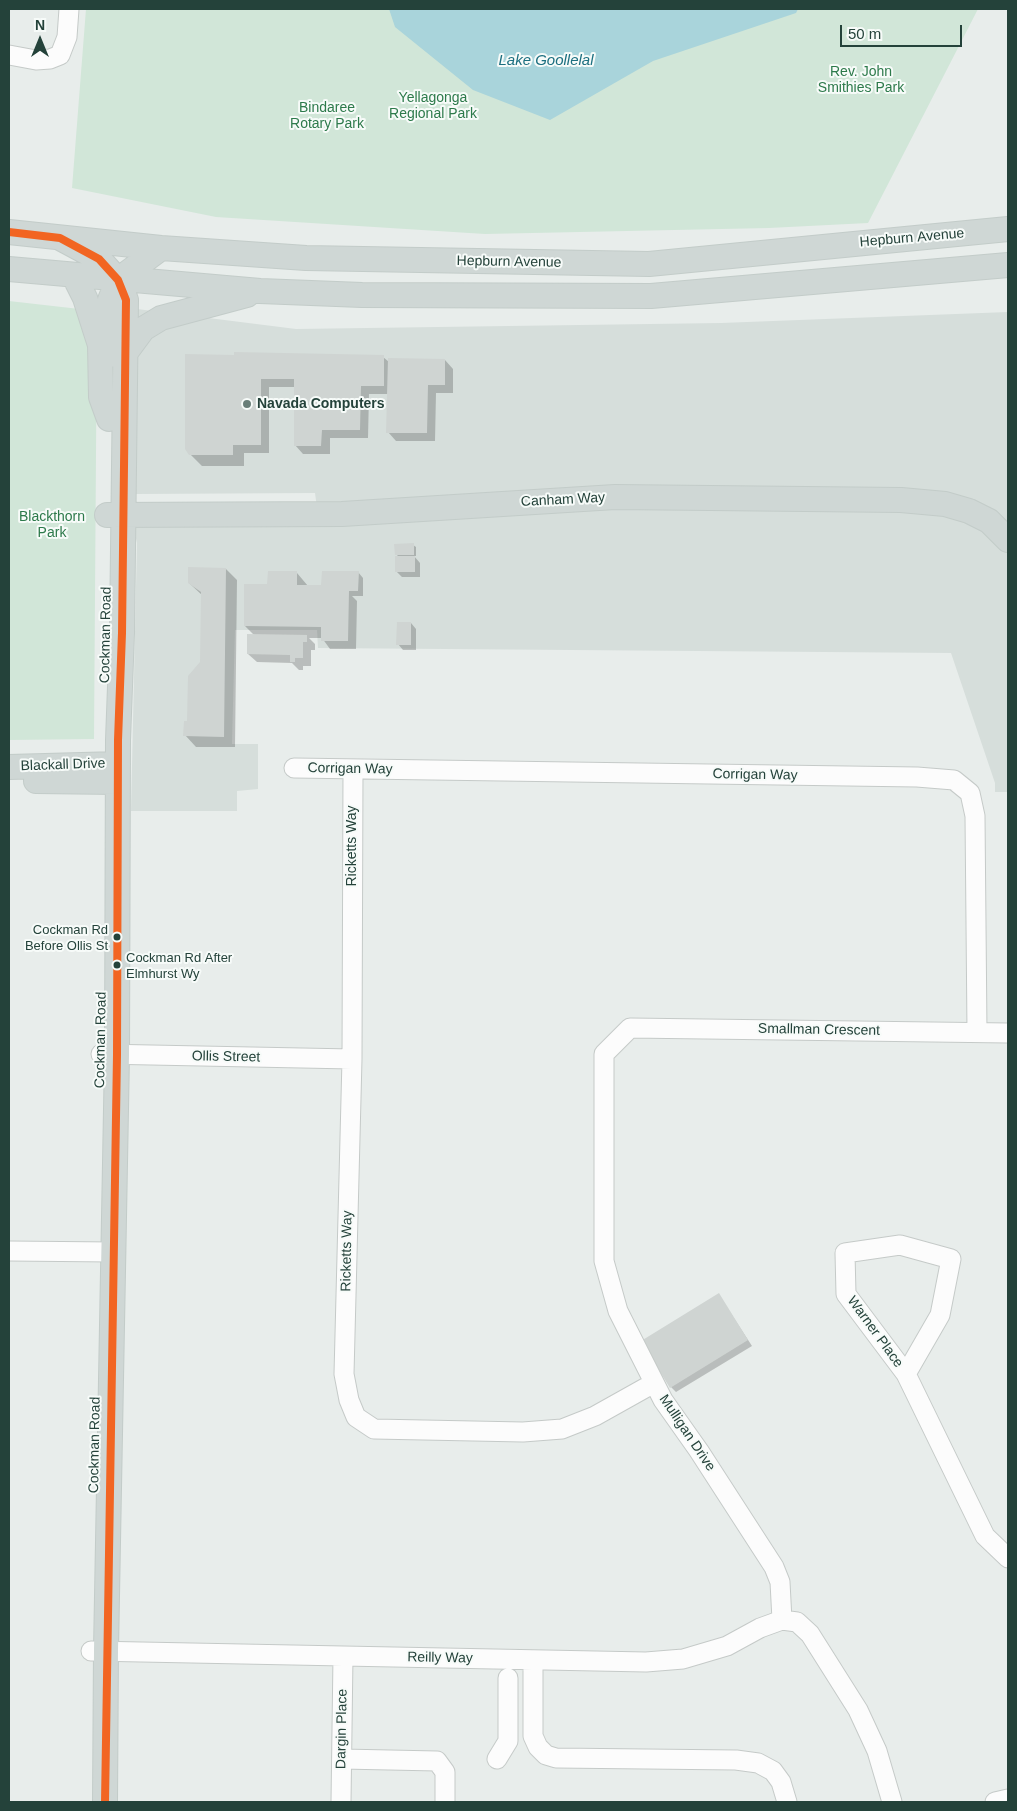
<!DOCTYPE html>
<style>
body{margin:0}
#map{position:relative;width:1017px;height:1811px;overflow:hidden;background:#e8edeb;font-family:Arial,sans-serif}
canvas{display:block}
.frame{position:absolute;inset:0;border:10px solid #24423a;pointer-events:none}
.north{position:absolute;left:15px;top:15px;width:50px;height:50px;-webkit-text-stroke:4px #f7fbf9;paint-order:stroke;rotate:0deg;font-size:14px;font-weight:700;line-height:20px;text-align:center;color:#24423a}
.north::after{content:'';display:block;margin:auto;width:18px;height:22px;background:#24423a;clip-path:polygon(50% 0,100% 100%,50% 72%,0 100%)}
.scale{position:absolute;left:840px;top:25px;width:122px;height:22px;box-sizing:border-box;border:2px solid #24423a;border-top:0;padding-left:6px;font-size:15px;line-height:18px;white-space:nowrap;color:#24423a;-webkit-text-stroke:4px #f7fbf9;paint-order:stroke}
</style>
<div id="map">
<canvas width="1017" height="1811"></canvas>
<div class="frame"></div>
<div class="north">N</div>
<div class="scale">50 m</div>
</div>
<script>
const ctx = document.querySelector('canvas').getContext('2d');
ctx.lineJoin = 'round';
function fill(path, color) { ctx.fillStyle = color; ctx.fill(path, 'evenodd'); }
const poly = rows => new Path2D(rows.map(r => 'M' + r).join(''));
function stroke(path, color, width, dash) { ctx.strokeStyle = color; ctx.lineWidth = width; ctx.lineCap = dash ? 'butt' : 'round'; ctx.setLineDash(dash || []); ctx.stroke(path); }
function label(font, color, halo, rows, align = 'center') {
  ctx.font = font + ' Arial,sans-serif'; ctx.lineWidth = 4; ctx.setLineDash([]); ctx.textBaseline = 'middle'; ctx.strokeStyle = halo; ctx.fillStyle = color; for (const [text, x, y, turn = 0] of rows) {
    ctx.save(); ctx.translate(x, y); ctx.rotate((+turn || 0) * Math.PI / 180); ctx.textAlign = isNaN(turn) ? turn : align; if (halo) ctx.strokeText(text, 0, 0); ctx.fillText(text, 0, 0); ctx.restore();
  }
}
fill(poly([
 [137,309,296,329,721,323,1008,312,1008,792,995,792,995,783,951,653,318,648,317,630,235,630,232,744,258,744,258,789,237,791,237,811,131,811,137,543,132,521,319,523,315,493,136,494]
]), '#d6dedb');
fill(poly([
 [86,9,978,9,868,223,769,228,485,234,216,217,72,188],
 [9,301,97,311,94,739,9,740]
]), '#d1e6d8');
fill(poly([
 [389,9,798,9,796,13,653,61,550,120,473,90,395,27]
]), '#a9d4db');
fill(poly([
 [187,356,383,357,389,362,445,360,453,369,453,393,436,393,435,441,396,441,388,432,388,394,369,394,368,438,330,438,330,454,303,454,295,445,295,387,269,387,269,453,244,453,244,466,202,466,190,454],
 [413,545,416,547,416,556,414,556,420,563,420,577,402,577,396,571,399,557,396,554],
 [226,569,237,580,235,747,196,747,185,735,201,663,203,596,189,583],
 [358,572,363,578,363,596,352,596,357,601,356,649,330,649,322,638,309,638,315,644,315,650,311,650,311,666,303,666,303,670,299,670,292,663,257,662,248,654,254,635,245,626,269,585,297,573,308,586,323,586],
 [411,623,416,629,416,650,403,650,398,644],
 [719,1295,752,1346,676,1392,671,1387]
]), '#0003');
fill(poly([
 [234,352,384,355,384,386,361,386,360,430,322,430,321,446,294,446,294,379,261,379,261,445,233,445,233,455,189,455,185,449,185,354,234,355],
 [388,358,445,359,445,385,428,385,427,433,386,433],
 [414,543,414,555,395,555,394,544],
 [395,556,415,556,415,572,395,572],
 [188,567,226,568,224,737,183,736,184,721,187,721,188,676,200,662,201,592,188,583],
 [268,571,297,571,297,585,321,585,322,571,359,571,358,591,349,591,348,641,321,641,321,627,244,626,244,584,267,584],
 [397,622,411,622,411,645,396,645],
 [247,634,307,635,307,642,303,642,303,658,295,658,295,662,290,662,290,655,247,654],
 [719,1293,748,1340,670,1388,641,1341]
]), '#cfd4d2');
const minor = poly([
 [9,55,36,60,50,59,60,55,67,37,69,9],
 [294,768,917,777,954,780,970,793,975,816,977,1032],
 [353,770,352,1059,344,1374,349,1400,356,1417,374,1429,523,1432,562,1429,595,1416,654,1383],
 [101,1054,352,1059],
 [9,1251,113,1252],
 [906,1374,940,1315,951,1259,900,1245,845,1253,846,1294,906,1374,985,1536,1008,1558],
 [91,1651,646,1662,683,1659,727,1646,760,1628,782,1620],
 [533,1660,533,1736,538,1747,546,1755,556,1758,736,1760,758,1763,773,1771,781,1782,787,1802],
 [342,1759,437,1761,445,1772,445,1802],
 [497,1759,508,1741,508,1678],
 [341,1802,343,1656],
 [892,1802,877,1751,858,1710,810,1634,797,1622,782,1620,780,1582,774,1567,699,1451,663,1400,618,1311,604,1261,604,1054,630,1028,1008,1033],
 [995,1802,1008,1799]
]);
const major = poly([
 [9,232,161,248,306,258,649,264,1008,229],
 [60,238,99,259,118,280,126,300,122,633,118,740,117,1055,106,1650,105,1802],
 [9,269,260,291,362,295,651,296,1008,265],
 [74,276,85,298,100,345,101,397,109,419],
 [126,352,143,329,161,318,247,295],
 [109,355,110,300,118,280,161,248],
 [107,515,342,514,615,497,901,500,945,504,969,511,989,521,1008,540],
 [9,767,118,764],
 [36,781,117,782]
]);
stroke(minor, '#c5cac8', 21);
stroke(major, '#c3ccc9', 26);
stroke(minor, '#fcfcfc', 19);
stroke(major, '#cfd7d5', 24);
stroke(poly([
 [9,232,60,238,99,259,118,280,126,300,122,633,118,740,117,1055,105,1802]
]), '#f26522', 8);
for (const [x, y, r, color] of [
 [247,404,5,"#697e78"],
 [117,937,4.5,"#24423a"],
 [117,965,4.5,"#24423a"]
]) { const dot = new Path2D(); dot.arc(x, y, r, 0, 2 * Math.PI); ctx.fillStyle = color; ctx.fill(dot); stroke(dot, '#f7fbf9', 2); }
label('13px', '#24423a', '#f7fbf9', [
 ["Cockman Rd",108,930],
 ["Before Ollis St",108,946],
 ["Cockman Rd After",126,958,"left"],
 ["Elmhurst Wy",126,974,"left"]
], 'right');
label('14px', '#2d7a4b', '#f7fbf9', [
 ["Rev. John",861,72],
 ["Smithies Park",861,88],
 ["Yellagonga",433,98],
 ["Regional Park",433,114],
 ["Bindaree",327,108],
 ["Rotary Park",327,124],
 ["Blackthorn",52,517],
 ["Park",52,533]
]);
label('14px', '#24423a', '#f7fbf9', [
 ["Hepburn Avenue",912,238,-5],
 ["Hepburn Avenue",509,262,1],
 ["Canham Way",563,500,-3],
 ["Cockman Road",106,635,-89],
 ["Blackall Drive",63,765,-2],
 ["Corrigan Way",350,769,1],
 ["Corrigan Way",755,775,1],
 ["Ricketts Way",352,846,-90],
 ["Smallman Crescent",819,1030,1],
 ["Cockman Road",101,1040,-89],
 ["Ollis Street",226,1057,1],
 ["Ricketts Way",347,1251,-89],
 ["Warner Place",875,1332,54],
 ["Mulligan Drive",687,1433,56],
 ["Cockman Road",95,1445,-89],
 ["Reilly Way",440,1658,1],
 ["Dargin Place",342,1729,-89]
]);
label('bold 14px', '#24423a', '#f7fbf9', [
 ["Navada Computers",257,404]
], 'left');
label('italic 15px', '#1c6f80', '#f7fbf9', [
 ["Lake Goollelal",546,61]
]);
</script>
